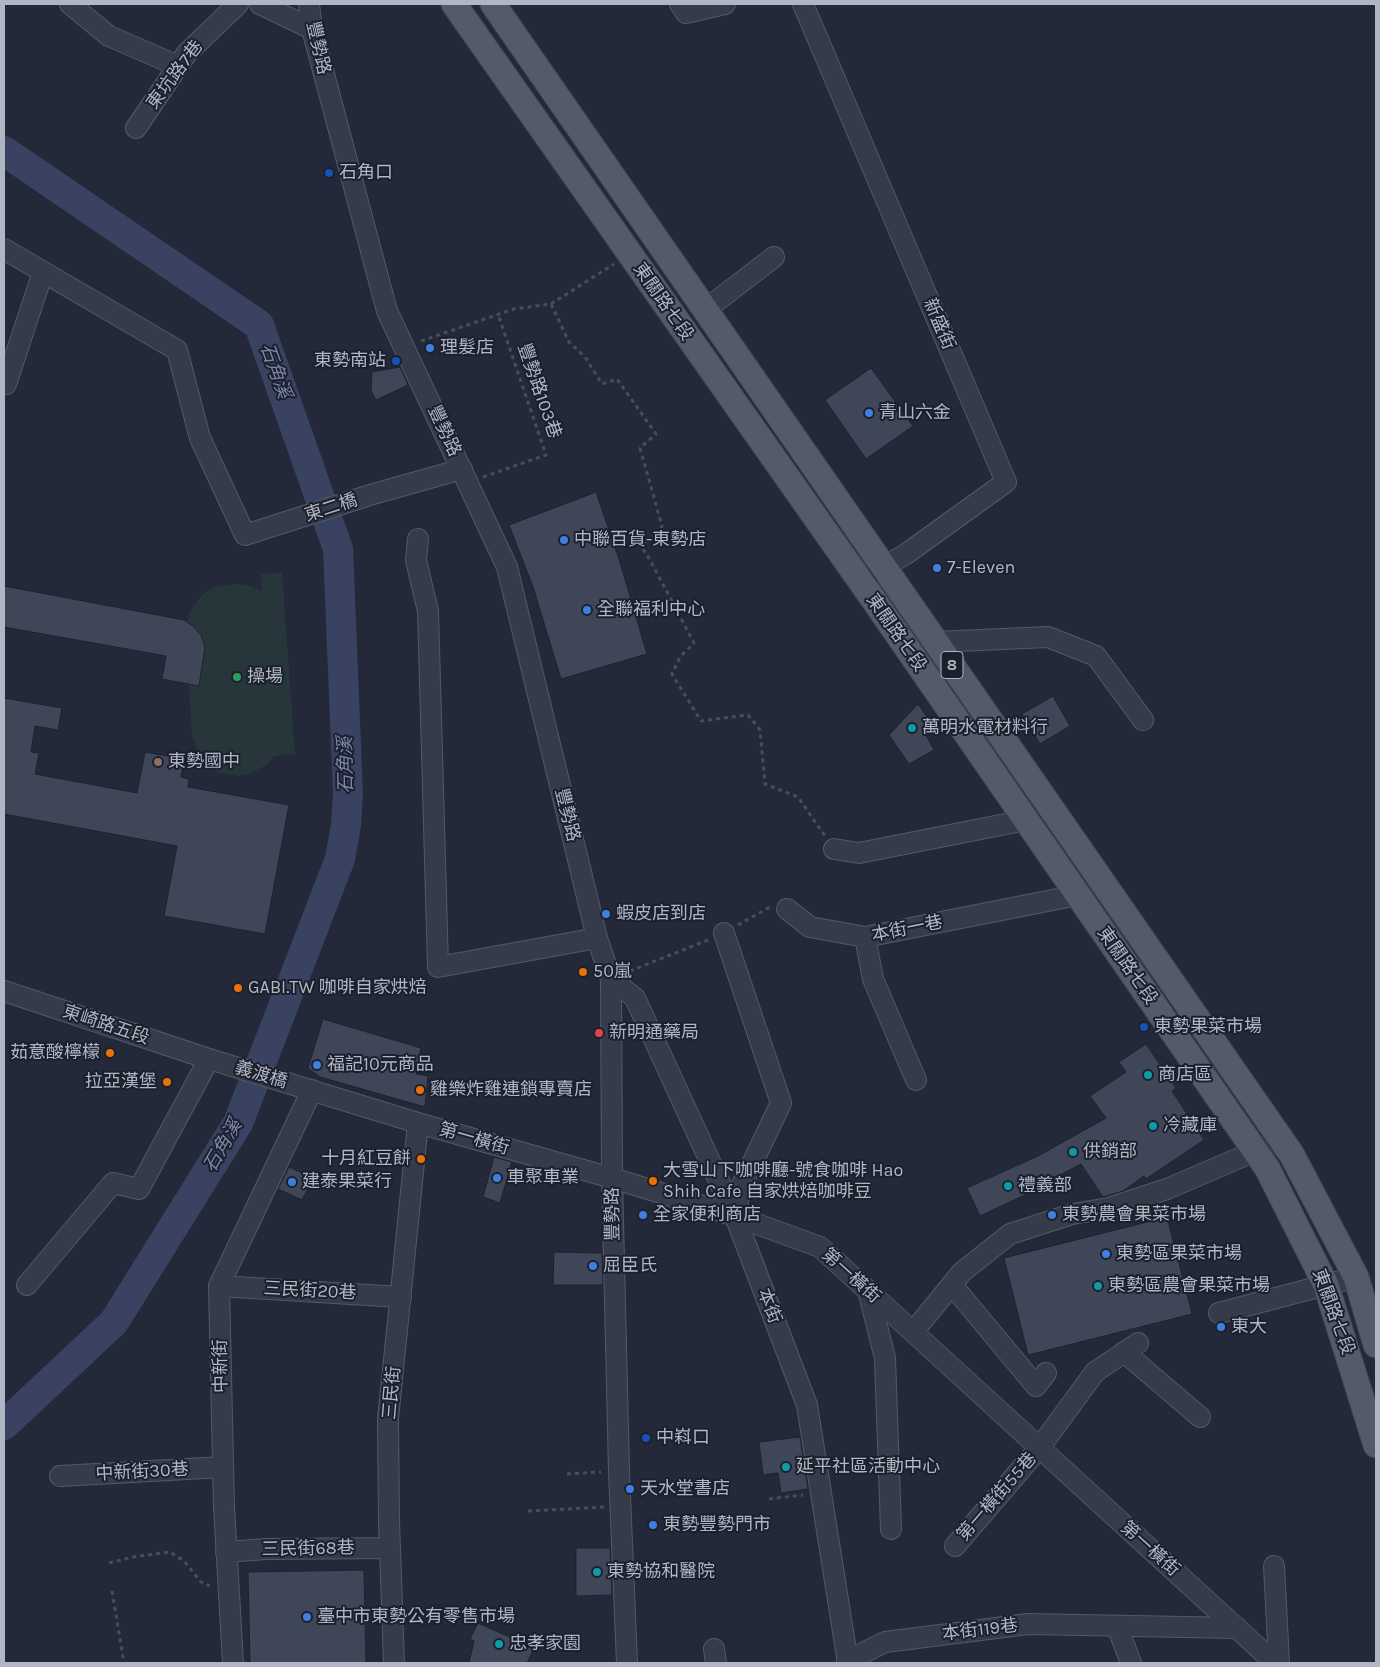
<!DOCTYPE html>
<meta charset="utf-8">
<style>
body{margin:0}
#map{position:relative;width:1380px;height:1667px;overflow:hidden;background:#232938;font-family:Karla,sans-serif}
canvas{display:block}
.frame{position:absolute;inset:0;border:5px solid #b1b6c5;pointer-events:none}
</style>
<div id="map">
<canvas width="1380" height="1667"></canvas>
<div class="frame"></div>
</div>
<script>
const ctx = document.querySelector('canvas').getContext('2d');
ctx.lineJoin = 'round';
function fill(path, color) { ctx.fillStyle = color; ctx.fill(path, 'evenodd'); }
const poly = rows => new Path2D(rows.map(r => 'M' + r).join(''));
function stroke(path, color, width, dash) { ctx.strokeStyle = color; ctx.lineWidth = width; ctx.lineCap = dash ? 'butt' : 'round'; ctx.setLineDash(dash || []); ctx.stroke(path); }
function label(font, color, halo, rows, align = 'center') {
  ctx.font = font + ' Karla,"Noto Sans TC",sans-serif'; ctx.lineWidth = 4; ctx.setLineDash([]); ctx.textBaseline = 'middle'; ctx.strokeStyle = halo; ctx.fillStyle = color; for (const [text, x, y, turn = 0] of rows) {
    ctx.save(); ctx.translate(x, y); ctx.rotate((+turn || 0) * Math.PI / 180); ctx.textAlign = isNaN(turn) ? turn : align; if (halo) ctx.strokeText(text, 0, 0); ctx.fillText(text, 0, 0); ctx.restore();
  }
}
fill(poly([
 [282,572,295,754,274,756,268,764,250,774,240,776,219,773,211,769,204,762,198,755,192,735,186,635,186,626,191,609,203,594,211,589,219,586,237,584,247,585,262,591,261,574]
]), '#26363a');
stroke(poly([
 [4,151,259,325,338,549,348,794,346,825,340,859,238,1123,114,1322,4,1425]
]), '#394361', 30);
const building = poly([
 [400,367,408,385,376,400,371,391,372,372,400,367],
 [871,368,913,426,866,459,825,400,871,368],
 [596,492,620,562,647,654,561,679,533,587,509,525,596,492],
 [4,586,184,620,193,626,201,635,205,647,199,686,162,679,166,656,4,627,4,586],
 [1053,696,1070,726,1040,744,1022,714,1053,696],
 [4,698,62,708,58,730,35,726,31,752,39,753,35,774,137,793,145,752,184,759,181,777,189,779,188,787,289,805,265,934,164,916,177,846,4,814,4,698],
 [918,704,930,721,926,735,934,750,909,764,889,735,918,704],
 [323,1019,421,1048,416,1074,428,1076,425,1107,320,1077,308,1068,323,1019],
 [1146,1044,1176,1088,1172,1091,1204,1140,1146,1179,1144,1176,1123,1191,1103,1197,1081,1164,1047,1182,1048,1184,980,1216,967,1188,1038,1156,1106,1118,1090,1096,1126,1072,1119,1062,1146,1044],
 [494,1157,512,1162,500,1203,483,1197,494,1157],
 [289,1167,313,1178,302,1200,278,1189,289,1167],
 [1167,1217,1192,1314,1028,1355,1004,1258,1167,1217],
 [554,1252,602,1253,603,1285,553,1285,554,1252],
 [800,1437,808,1489,781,1493,778,1473,763,1475,759,1442,800,1437],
 [576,1548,610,1548,612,1595,576,1596,576,1548],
 [364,1570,366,1663,250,1663,248,1572,364,1570],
 [478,1623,534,1648,527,1663,469,1663,474,1641,470,1639,478,1623]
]);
fill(building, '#3f4658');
stroke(building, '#1e2230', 1);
const minor = poly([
 [70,4,109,36,178,66],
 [260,4,312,29],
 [309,4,312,29,387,311,507,567,597,938,611,979,612,1178,619,1471,627,1663],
 [680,4,686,13,725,4],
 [803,4,1006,482,906,554,859,581],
 [136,128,187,53,238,4],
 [4,249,177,350,200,438,245,535,370,495,462,469],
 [705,310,774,257],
 [4,384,6,384,43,272],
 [418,539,416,560,428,611,438,967,597,938],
 [935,642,1048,637,1096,656,1143,720],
 [834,849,859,853,1026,820],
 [787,909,810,927,865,937,1078,895],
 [724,933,781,1103,741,1187,735,1216],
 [865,937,873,979,916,1080],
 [611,979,635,998,735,1216,807,1405,848,1663],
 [4,991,209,1059,418,1123,612,1178,735,1216,820,1247,1275,1663],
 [27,1285,113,1183,139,1189,209,1059],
 [952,1285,1036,1386,1046,1373],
 [219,1286,401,1297],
 [868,1290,885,1358,891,1529],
 [1219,1313,1356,1277],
 [913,1332,962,1272,1010,1234,1072,1214,1109,1208,1167,1189,1281,1140],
 [1124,1352,1200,1417],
 [60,1476,223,1467],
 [955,1546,1040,1447,1095,1372,1138,1343],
 [226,1552,266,1549,390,1548],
 [1274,1566,1279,1663],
 [1117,1626,1131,1663],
 [714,1649,716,1663],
 [847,1661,885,1642,1028,1624,1237,1628],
 [233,1663,224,1507,219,1286,312,1090],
 [394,1663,389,1521,388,1419,418,1123]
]);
const major = poly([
 [454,4,873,599,1267,1168,1326,1285,1376,1445],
 [493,4,1292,1155,1356,1277,1376,1345]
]);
stroke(minor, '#545967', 22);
stroke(major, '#404452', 27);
stroke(poly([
 [551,304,614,264],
 [421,341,514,309,551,304,569,342,585,357,602,384,617,379,656,434,640,448,662,526,656,539,639,543,650,560,694,643,680,657,672,674,701,721,748,715,760,730,765,784,798,797,825,836],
 [483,477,546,455,498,314],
 [738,925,770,907],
 [630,971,708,940],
 [567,1474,601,1472],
 [769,1499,803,1495],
 [528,1511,605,1507],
 [109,1563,133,1557,170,1552,184,1561,201,1582,210,1586],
 [112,1591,124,1663]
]), '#435157', 3, [4, 4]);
stroke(minor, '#363b49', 20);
stroke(major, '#545a69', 25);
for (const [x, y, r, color] of [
 [329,173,5,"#1a4fb4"],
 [430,348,5,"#3f7fe0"],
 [396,361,5,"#1a4fb4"],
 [869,413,5,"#3f7fe0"],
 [564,540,5,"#3f7fe0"],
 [937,568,5,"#3f7fe0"],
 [587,610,5,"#3f7fe0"],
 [237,677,5,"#2e9e5b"],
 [912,728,5,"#0f9aa8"],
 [158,762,5,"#8d6e63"],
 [606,914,5,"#3f7fe0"],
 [583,972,5,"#e8710a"],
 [238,988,5,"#e8710a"],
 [1144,1027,5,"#1a4fb4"],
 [599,1033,5,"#e0444e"],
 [110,1053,5,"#e8710a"],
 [317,1065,5,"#3f7fe0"],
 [1148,1075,5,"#0f9aa8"],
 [167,1082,5,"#e8710a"],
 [420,1090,5,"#e8710a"],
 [1153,1126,5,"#0f9aa8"],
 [1073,1152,5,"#0f9aa8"],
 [421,1159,5,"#e8710a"],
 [497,1178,5,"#3f7fe0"],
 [653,1181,5,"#e8710a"],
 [292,1182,5,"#3f7fe0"],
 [1008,1186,5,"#0f9aa8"],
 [643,1215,5,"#3f7fe0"],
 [1052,1215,5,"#3f7fe0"],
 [1106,1254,5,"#3f7fe0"],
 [593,1266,5,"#3f7fe0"],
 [1098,1286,5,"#0f9aa8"],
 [1221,1327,5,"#3f7fe0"],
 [646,1438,5,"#1a4fb4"],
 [786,1467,5,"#0f9aa8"],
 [630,1489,5,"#3f7fe0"],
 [653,1525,5,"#3f7fe0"],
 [597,1572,5,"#0f9aa8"],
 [307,1617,5,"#3f7fe0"],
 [499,1644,5,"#0f9aa8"]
]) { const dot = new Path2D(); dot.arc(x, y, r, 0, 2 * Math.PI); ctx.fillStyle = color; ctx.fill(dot); stroke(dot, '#1c202d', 2); }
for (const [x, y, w] of [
 [952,665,22]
]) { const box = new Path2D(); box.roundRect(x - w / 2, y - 13.5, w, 27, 4); ctx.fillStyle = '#1c202d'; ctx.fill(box); stroke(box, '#b1b6c5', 1); }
label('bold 16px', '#b1b6c5', null, [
 ["8",952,665]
]);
label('18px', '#b1b6c5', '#1c202d', [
 ["豐勢路",318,48,77],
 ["東坑路7巷",175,75,-53],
 ["東關路七段",663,302,55],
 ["新盛街",939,324,67],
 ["豐勢路103巷",539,391,71],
 ["豐勢路",444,431,65],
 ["東二橋",331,508,-18],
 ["東關路七段",896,633,55],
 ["豐勢路",567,815,76],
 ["本街一巷",907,929,-11],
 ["東關路七段",1127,966,55],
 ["東崎路五段",106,1025,18],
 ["義渡橋",261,1075,17],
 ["第一橫街",474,1139,16],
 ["豐勢路",613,1214,-91],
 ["第一橫街",851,1276,42],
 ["三民街20巷",310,1291,3],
 ["本街",769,1306,69],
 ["東關路七段",1333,1312,70],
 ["中新街",221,1366,-91],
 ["三民街",392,1393,-85],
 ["中新街30巷",142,1472,-3],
 ["第一橫街55巷",997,1497,-49],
 ["三民街68巷",308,1549,-1],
 ["第一橫街",1150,1549,42],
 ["本街119巷",980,1630,-7]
]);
label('18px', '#b1b6c5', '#1c202d', [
 ["石角口",339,173],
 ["理髮店",440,348],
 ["東勢南站",386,361,"right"],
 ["青山六金",879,413],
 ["中聯百貨-東勢店",574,540],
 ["7-Eleven",947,568],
 ["全聯福利中心",597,610],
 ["操場",247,677],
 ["萬明水電材料行",922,728],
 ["東勢國中",168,762],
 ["蝦皮店到店",616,914],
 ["50嵐",593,972],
 ["GABI.TW 咖啡自家烘焙",248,988],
 ["東勢果菜市場",1154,1027],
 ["新明通藥局",609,1033],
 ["茹意酸檸檬",100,1053,"right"],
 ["福記10元商品",327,1065],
 ["商店區",1158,1075],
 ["拉亞漢堡",157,1082,"right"],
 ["雞樂炸雞連鎖專賣店",430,1090],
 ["冷藏庫",1163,1126],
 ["供銷部",1083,1152],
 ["十月紅豆餅",411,1159,"right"],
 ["大雪山下咖啡廳-號食咖啡 Hao",663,1171],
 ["Shih Cafe 自家烘焙咖啡豆",663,1192],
 ["車聚車業",507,1178],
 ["建泰果菜行",302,1182],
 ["禮義部",1018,1186],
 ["全家便利商店",653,1215],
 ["東勢農會果菜市場",1062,1215],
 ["東勢區果菜市場",1116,1254],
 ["屈臣氏",603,1266],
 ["東勢區農會果菜市場",1108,1286],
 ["東大",1231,1327],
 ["中嵙口",656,1438],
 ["延平社區活動中心",796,1467],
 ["天水堂書店",640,1489],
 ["東勢豐勢門市",663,1525],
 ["東勢協和醫院",607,1572],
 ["臺中市東勢公有零售市場",317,1617],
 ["忠孝家園",509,1644]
], 'left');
label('italic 19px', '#7b87ab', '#1c202d', [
 ["石角溪",275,371,70],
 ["石角溪",346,765,-91],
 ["石角溪",223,1146,-60]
]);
</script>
